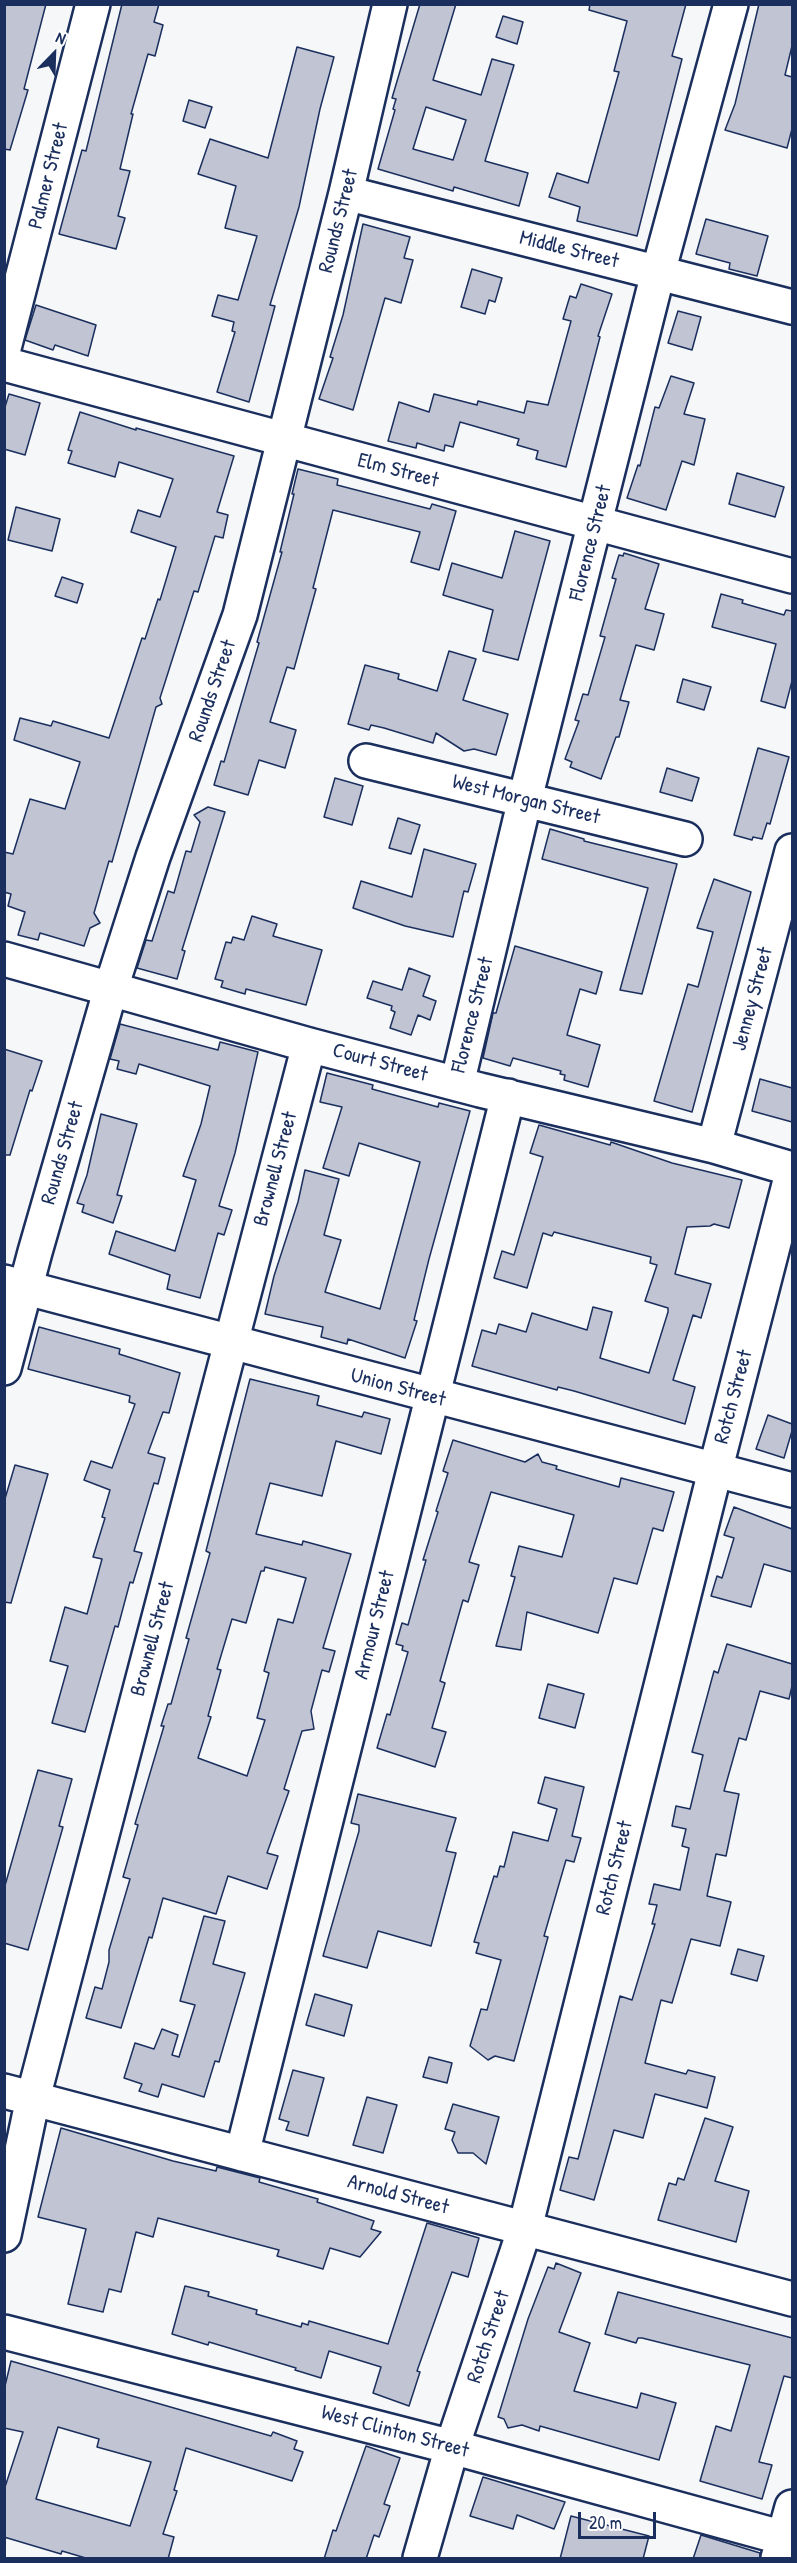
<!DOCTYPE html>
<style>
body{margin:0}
#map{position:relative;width:797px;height:2563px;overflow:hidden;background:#f6f7f9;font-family:"Patrick Hand",sans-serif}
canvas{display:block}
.frame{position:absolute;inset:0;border:6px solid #1b2f5e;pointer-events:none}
.north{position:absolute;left:24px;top:24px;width:60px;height:60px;-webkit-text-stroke:4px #fff;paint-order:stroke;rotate:23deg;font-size:16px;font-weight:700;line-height:24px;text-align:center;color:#1b2f5e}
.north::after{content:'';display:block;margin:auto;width:21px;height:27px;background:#1b2f5e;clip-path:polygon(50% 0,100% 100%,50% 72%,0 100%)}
.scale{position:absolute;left:578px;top:2512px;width:78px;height:27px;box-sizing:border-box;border:3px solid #1b2f5e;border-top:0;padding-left:8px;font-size:18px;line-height:21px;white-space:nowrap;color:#1b2f5e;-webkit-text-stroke:4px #fff;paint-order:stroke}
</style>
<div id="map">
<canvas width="797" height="2563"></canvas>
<div class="frame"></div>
<div class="north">N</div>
<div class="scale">20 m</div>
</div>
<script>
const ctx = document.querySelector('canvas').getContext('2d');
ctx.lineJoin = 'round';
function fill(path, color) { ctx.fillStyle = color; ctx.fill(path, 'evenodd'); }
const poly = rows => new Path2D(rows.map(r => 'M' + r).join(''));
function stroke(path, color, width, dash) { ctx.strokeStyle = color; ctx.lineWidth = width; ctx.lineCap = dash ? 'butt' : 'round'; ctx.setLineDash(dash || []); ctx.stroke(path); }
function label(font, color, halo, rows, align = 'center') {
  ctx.font = font + ' "Patrick Hand",sans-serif'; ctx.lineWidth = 6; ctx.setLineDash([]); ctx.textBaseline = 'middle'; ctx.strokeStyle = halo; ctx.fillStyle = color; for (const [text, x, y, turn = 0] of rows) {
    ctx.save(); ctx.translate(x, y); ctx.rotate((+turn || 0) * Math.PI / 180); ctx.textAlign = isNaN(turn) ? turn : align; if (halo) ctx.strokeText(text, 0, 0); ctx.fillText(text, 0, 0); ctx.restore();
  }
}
const building = poly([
 [4,4,46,4,24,89,28,90,10,150,4,149,4,4],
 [122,4,159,4,154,22,163,25,155,56,148,54,131,114,133,114,120,169,130,171,118,216,125,218,116,249,59,234,82,150,86,151,122,4],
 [420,4,456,4,433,80,481,95,492,59,514,65,485,161,528,173,519,206,454,187,453,191,378,169,395,110,393,109,396,99,392,98,420,4],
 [426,107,466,120,453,160,413,149,426,107],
 [590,4,686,4,672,56,682,59,637,236,577,221,580,207,549,197,557,173,588,183,619,72,614,71,627,21,589,10,590,4],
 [759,4,792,4,792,46,785,75,792,77,792,129,787,148,725,130,735,104,759,4],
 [503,16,523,22,517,44,496,37,503,16],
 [297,47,334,57,320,109,299,207,270,305,275,306,249,402,217,392,235,332,232,331,234,322,212,316,218,295,238,300,257,236,225,228,236,186,198,174,210,139,268,158,297,47],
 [189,100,212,107,205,128,183,121,189,100],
 [706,219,768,236,757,276,729,269,730,263,696,254,706,219],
 [363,224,410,237,404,258,413,260,401,303,385,298,353,410,319,399,333,358,330,357,343,315,363,224],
 [472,269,502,278,495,302,489,300,485,314,461,307,472,269],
 [581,284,612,294,598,336,600,337,566,467,536,459,538,451,517,445,519,439,460,422,453,447,445,445,444,451,417,443,416,448,388,441,399,402,429,412,434,394,477,405,478,401,524,413,527,401,548,405,571,321,563,319,570,296,576,298,581,284],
 [36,305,96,325,88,356,55,345,53,350,25,340,36,305],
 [678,311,701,317,692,350,668,343,678,311],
 [671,376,694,383,684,414,705,419,694,465,682,461,666,510,627,498,638,465,640,466,655,407,659,408,671,376],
 [9,394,40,403,25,455,4,449,4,410,9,394],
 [80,412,136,430,136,428,234,456,217,512,228,515,223,538,215,536,198,592,194,591,160,698,162,704,156,707,112,862,109,861,94,913,100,923,90,928,84,946,40,933,38,940,18,935,25,912,8,906,11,894,4,892,4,852,13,854,30,799,65,809,80,762,14,740,20,718,51,726,53,721,109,738,142,638,145,639,158,599,160,600,176,547,131,532,138,510,160,517,173,479,119,462,115,477,68,463,72,451,68,450,80,412],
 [298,469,338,479,337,485,430,509,432,504,456,511,439,570,411,562,420,532,333,510,313,588,316,589,294,669,287,667,270,722,296,730,285,768,259,760,248,795,214,785,221,761,224,762,259,643,257,642,282,552,280,552,294,494,292,494,298,469],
 [737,473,784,487,775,517,729,504,737,473],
 [16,507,60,519,52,551,8,540,16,507],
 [515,531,550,541,518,660,483,651,493,610,443,595,452,563,502,578,515,531],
 [624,553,659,564,645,609,664,614,654,650,636,645,620,700,629,702,619,737,616,737,601,779,570,767,572,762,565,759,579,721,575,720,583,694,588,695,605,637,600,636,616,579,612,578,619,555,623,556,624,553],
 [62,577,83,584,77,603,55,596,62,577],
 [721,594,743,600,742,603,784,615,786,610,792,611,792,681,785,708,761,701,776,644,712,627,721,594],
 [449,651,476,659,463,700,508,714,496,755,474,749,464,751,436,733,433,743,384,728,371,725,369,730,348,724,365,665,399,674,398,679,437,691,449,651],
 [683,679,711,687,704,710,677,702,683,679],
 [758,748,789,757,770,824,767,823,762,839,753,837,752,840,734,835,758,748],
 [667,768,699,778,692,801,660,792,667,768],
 [335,778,363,786,352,825,324,817,335,778],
 [208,807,225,812,182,950,185,951,177,979,137,968,146,940,152,941,168,891,174,893,186,851,191,852,200,822,194,815,208,807],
 [398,818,420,825,411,854,389,848,398,818],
 [550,829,584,839,584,841,677,864,642,994,620,990,648,888,542,859,550,829],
 [424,849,476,864,468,892,464,891,453,937,405,926,353,908,361,881,412,897,424,849],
 [714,879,751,892,692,1112,654,1101,688,984,698,987,713,932,697,928,714,879],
 [252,916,277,924,273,936,322,950,306,1005,246,989,245,994,221,987,223,981,215,979,226,942,231,943,233,937,244,940,252,916],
 [515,946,602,972,596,994,580,989,567,1035,600,1045,588,1087,564,1080,565,1075,560,1074,561,1071,513,1058,510,1066,483,1058,493,1013,496,1013,515,946],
 [409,968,430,976,423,996,436,1001,430,1020,418,1015,411,1035,390,1028,395,1012,391,1010,392,1006,367,998,373,981,402,990,409,968],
 [120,1024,218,1050,220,1042,258,1052,235,1153,219,1206,232,1210,224,1235,218,1233,200,1298,167,1289,170,1275,109,1254,116,1231,175,1251,196,1180,183,1176,201,1124,210,1086,139,1064,136,1074,117,1069,119,1061,110,1059,120,1024],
 [4,1049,42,1061,32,1091,30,1090,10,1155,4,1155,4,1049],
 [327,1073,373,1085,372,1089,438,1107,439,1103,470,1111,429,1259,414,1320,417,1321,405,1358,348,1339,347,1344,321,1337,323,1327,265,1314,274,1276,298,1202,305,1170,339,1179,324,1235,341,1240,325,1292,380,1309,420,1162,359,1143,349,1176,323,1168,342,1107,320,1102,327,1073],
 [760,1079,792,1088,792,1122,752,1111,760,1079],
 [101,1114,137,1124,117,1195,122,1196,113,1223,82,1212,84,1205,77,1203,87,1175,101,1114],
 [539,1125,610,1145,611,1142,672,1163,742,1180,729,1228,714,1224,710,1226,687,1227,675,1274,711,1284,701,1318,693,1315,673,1380,695,1387,685,1424,574,1391,558,1387,557,1390,472,1366,482,1330,496,1334,499,1324,526,1332,532,1313,587,1330,593,1307,612,1312,600,1358,649,1373,668,1312,668,1308,645,1301,657,1265,650,1263,651,1257,554,1232,552,1236,543,1233,527,1288,494,1278,502,1251,514,1255,543,1157,530,1153,539,1125],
 [39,1327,120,1349,119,1354,180,1373,169,1413,163,1412,148,1453,165,1458,158,1484,154,1483,134,1551,142,1553,133,1583,130,1582,118,1627,115,1626,85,1732,52,1723,68,1666,50,1661,65,1607,87,1614,102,1559,93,1557,105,1518,102,1517,110,1490,84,1480,91,1461,112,1468,135,1404,129,1402,130,1396,28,1369,39,1327],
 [250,1379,319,1396,317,1405,362,1417,364,1412,390,1419,381,1454,336,1441,322,1496,270,1483,256,1534,302,1545,303,1541,351,1554,323,1648,335,1651,329,1672,322,1670,311,1711,314,1729,302,1731,284,1789,289,1791,267,1853,278,1856,267,1889,228,1876,216,1914,163,1898,152,1938,149,1937,121,2028,86,2018,95,1987,102,1989,109,1962,109,1950,130,1879,123,1877,138,1825,135,1824,164,1726,161,1726,168,1704,171,1704,189,1639,186,1638,210,1553,206,1551,250,1379],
 [265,1567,306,1578,293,1623,278,1619,264,1671,269,1673,257,1718,265,1720,247,1776,198,1758,211,1717,208,1716,221,1670,217,1669,232,1619,246,1623,261,1571,264,1571,265,1567],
 [768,1415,792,1424,792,1431,784,1458,756,1449,768,1415],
 [453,1440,525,1462,538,1454,542,1462,557,1466,556,1469,619,1487,621,1478,674,1492,663,1531,653,1528,637,1584,614,1578,598,1633,527,1612,521,1650,496,1646,515,1577,511,1576,519,1546,562,1557,574,1515,491,1492,469,1562,479,1565,468,1602,463,1600,440,1681,445,1683,432,1728,446,1732,435,1767,377,1748,387,1714,390,1715,408,1652,402,1650,403,1646,396,1644,402,1623,408,1625,426,1560,423,1560,438,1512,436,1511,448,1473,443,1471,453,1440],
 [15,1465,48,1474,11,1603,4,1602,4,1502,15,1465],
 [734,1507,792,1529,792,1572,764,1564,751,1607,711,1596,717,1576,722,1578,734,1538,724,1535,734,1507],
 [727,1644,792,1664,792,1686,789,1699,760,1691,746,1740,739,1738,724,1791,739,1794,726,1856,716,1854,707,1896,731,1902,720,1946,691,1939,672,2003,661,2000,645,2063,686,2074,688,2070,715,2077,707,2108,655,2094,643,2138,614,2130,594,2200,560,2190,569,2157,578,2159,620,1996,632,2000,655,1924,652,1924,657,1905,649,1904,654,1884,680,1890,689,1848,682,1846,686,1829,672,1826,676,1806,690,1809,703,1755,692,1752,714,1671,718,1673,727,1644],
 [548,1684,584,1694,575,1728,539,1718,548,1684],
 [38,1770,72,1779,59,1826,63,1827,28,1950,4,1943,4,1889,38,1770],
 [545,1777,584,1787,572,1836,581,1838,574,1862,566,1860,544,1936,548,1937,514,2061,495,2056,488,2060,470,2046,481,2009,487,2010,501,1960,476,1953,479,1943,474,1942,494,1876,497,1877,500,1866,504,1867,513,1832,548,1841,557,1809,538,1803,545,1777],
 [358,1794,456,1818,446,1851,456,1853,431,1946,378,1931,367,1968,323,1956,359,1831,359,1825,351,1823,358,1794],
 [204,1916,225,1921,213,1964,245,1973,219,2062,215,2061,204,2097,162,2084,158,2097,139,2091,142,2084,124,2078,135,2043,154,2049,162,2029,178,2035,172,2055,179,2057,195,2005,180,2001,204,1916],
 [738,1949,764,1956,757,1981,731,1974,738,1949],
 [315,1994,352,2005,344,2036,306,2025,315,1994],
 [429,2057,452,2063,447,2083,423,2077,429,2057],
 [293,2070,324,2078,308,2136,286,2130,289,2122,279,2119,293,2070],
 [367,2097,397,2105,383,2153,353,2145,367,2097],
 [453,2104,499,2117,486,2164,473,2153,458,2153,452,2140,455,2132,445,2129,453,2104],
 [705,2118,733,2127,715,2181,749,2191,736,2242,658,2220,669,2183,676,2185,678,2178,684,2180,705,2118],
 [61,2128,173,2161,216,2171,217,2167,260,2178,259,2182,318,2199,317,2202,374,2221,371,2229,381,2232,360,2257,330,2248,323,2269,277,2256,279,2250,158,2218,153,2237,136,2232,121,2292,109,2289,103,2312,68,2304,86,2229,38,2217,61,2128],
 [427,2223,479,2238,468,2277,452,2272,417,2371,420,2372,409,2406,373,2393,381,2367,329,2351,321,2378,295,2370,296,2368,209,2342,208,2345,172,2334,185,2286,209,2292,208,2296,257,2310,256,2314,301,2327,302,2323,308,2325,309,2321,388,2344,427,2223],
 [556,2263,581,2273,559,2332,590,2343,574,2391,637,2408,641,2393,676,2403,659,2460,540,2426,539,2431,522,2425,508,2428,504,2419,498,2417,528,2319,548,2267,554,2269,556,2263],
 [618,2292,792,2338,792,2378,784,2376,759,2462,772,2465,762,2499,700,2481,716,2426,731,2431,750,2365,642,2338,638,2338,636,2343,605,2334,618,2292],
 [11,2361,271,2436,273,2432,297,2441,294,2449,303,2452,292,2481,186,2448,174,2490,177,2491,163,2534,174,2537,168,2559,89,2559,62,2551,61,2554,4,2537,4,2490,23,2432,4,2428,4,2390,11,2361],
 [58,2427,99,2439,97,2447,151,2462,130,2526,36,2499,58,2427],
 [366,2446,400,2458,384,2504,390,2506,379,2537,374,2535,366,2559,324,2559,333,2530,336,2531,366,2446],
 [483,2477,565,2502,554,2529,517,2515,513,2529,470,2516,483,2477],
 [571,2516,649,2536,643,2559,560,2559,571,2516],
 [701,2535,760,2553,760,2559,693,2559,701,2535]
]);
fill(building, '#c0c4d3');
stroke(building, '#1b2f5e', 1.5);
const minor = poly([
 [346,193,792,307],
 [4,348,93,4],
 [4,364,792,576],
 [366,761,685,839],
 [4,959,309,1045,480,1090,714,1146,792,1169],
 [457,1084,525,799,658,273,731,4],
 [714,1146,792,851],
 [4,1368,35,1252,111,988,153,857,240,615,346,193,390,4],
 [4,2091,792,2299],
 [242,2154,508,1096],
 [4,2235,33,2098,309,1045],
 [4,2332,452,2447,784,2538],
 [420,2558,452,2447,525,2228,715,1471,792,1173],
 [778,2558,792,2507]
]);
const major = poly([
 [4,1282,792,1490]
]);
stroke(minor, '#1b2f5e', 38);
stroke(major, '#1b2f5e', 38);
stroke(minor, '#fff', 33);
stroke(major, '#fff', 33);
label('21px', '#1b2f5e', '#fff', [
 ["Palmer Street",49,176,-76],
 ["Rounds Street",339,221,-76],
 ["Middle Street",569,250,14],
 ["Elm Street",398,471,15],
 ["Florence Street",591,543,-76],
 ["Rounds Street",213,691,-71],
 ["West Morgan Street",526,800,14],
 ["Jenney Street",753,999,-75],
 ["Florence Street",473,1015,-76],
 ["Court Street",380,1063,15],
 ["Rounds Street",63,1153,-74],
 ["Brownell Street",276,1169,-75],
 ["Union Street",398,1388,15],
 ["Rotch Street",734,1397,-75],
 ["Armour Street",375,1625,-76],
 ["Brownell Street",153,1639,-75],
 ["Rotch Street",615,1868,-76],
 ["Arnold Street",398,2195,15],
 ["Rotch Street",489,2337,-72],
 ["West Clinton Street",395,2432,15]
]);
</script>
